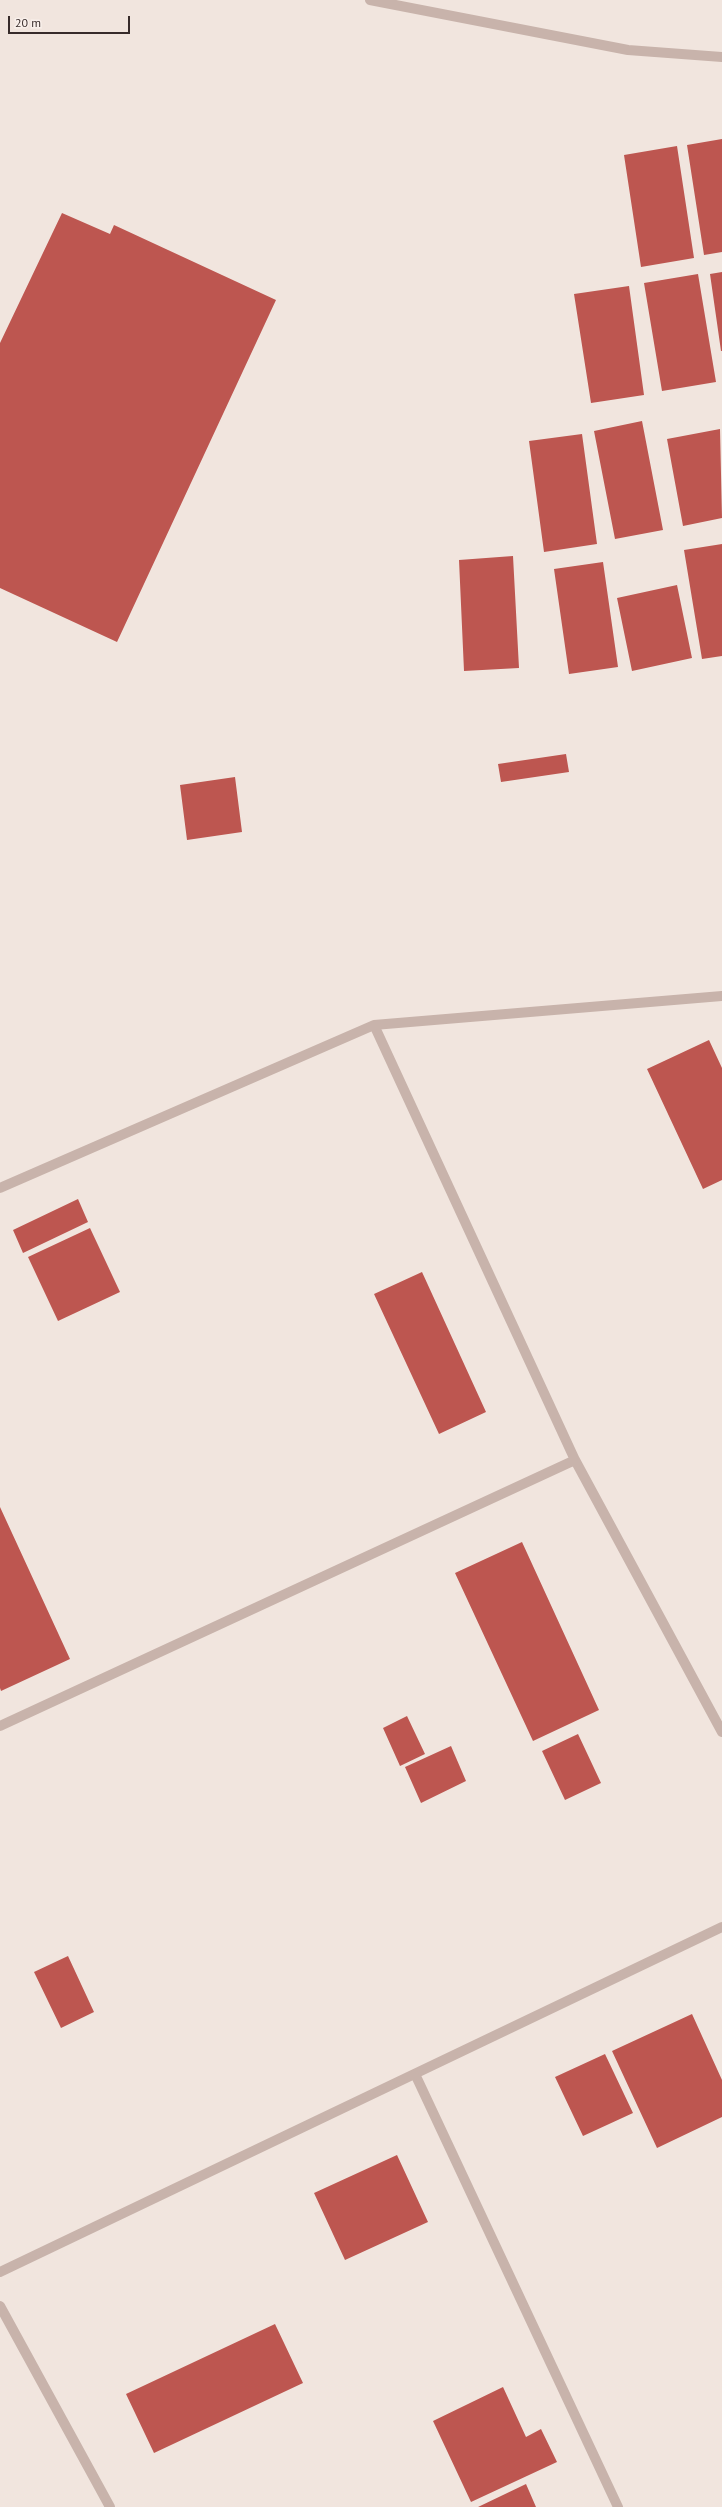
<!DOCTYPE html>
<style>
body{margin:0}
#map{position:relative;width:722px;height:2507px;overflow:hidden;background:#f1e5de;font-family:"PT Sans",sans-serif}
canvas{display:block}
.scale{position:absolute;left:8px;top:16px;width:122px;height:18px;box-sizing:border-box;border:2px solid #372b2a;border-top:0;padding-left:5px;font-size:12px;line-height:14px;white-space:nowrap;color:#372b2a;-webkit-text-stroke:3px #f9f0eb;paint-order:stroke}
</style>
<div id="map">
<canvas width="722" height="2507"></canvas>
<div class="scale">20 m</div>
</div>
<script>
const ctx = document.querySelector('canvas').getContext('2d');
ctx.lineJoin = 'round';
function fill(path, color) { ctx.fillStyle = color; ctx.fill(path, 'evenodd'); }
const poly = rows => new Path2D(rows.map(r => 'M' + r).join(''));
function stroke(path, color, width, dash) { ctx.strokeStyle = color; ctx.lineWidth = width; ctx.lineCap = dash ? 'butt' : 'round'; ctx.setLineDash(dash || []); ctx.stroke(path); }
fill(poly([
 [722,139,722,252,704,255,687,145],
 [677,146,694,258,641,267,624,155],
 [62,213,110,234,114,225,276,300,117,642,0,588,0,343],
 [722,272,722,351,721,351,710,274],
 [698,274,716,382,662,391,644,283],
 [629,286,644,395,591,403,574,294],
 [642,421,663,530,615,539,594,431],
 [720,429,722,518,683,526,667,439],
 [582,434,597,544,544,552,529,441],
 [722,544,722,656,702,659,684,550],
 [513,556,519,668,464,671,459,560],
 [603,562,618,667,569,674,554,569],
 [677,585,692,658,632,671,617,598],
 [566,754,569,772,501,782,498,764],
 [235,777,242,832,187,840,180,785],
 [709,1040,722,1068,722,1180,703,1189,647,1069],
 [78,1199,88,1222,23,1253,13,1230],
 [90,1228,120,1292,58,1321,28,1257],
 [422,1272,486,1412,439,1434,374,1294],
 [0,1507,70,1659,1,1691,0,1688],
 [522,1542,599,1710,533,1741,455,1573],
 [407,1716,425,1754,400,1766,383,1728],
 [578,1734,601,1783,565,1800,542,1751],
 [451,1746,466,1781,421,1803,405,1767],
 [68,1956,94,2012,61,2028,34,1972],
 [692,2014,722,2080,722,2117,657,2148,612,2051],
 [605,2054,633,2113,583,2136,555,2077],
 [397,2155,428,2222,345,2260,314,2193],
 [275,2324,303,2383,154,2453,126,2394],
 [503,2387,526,2437,541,2429,557,2462,471,2502,433,2421],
 [526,2484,536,2507,478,2507]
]), '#bd5650');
stroke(poly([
 [370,0,628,50,722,57]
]), '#c8b3ab', 10);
stroke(poly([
 [374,1025,575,1460,722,1732],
 [0,1188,374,1025,722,996],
 [0,1726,575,1460],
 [415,2074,618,2507],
 [0,2272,722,1927],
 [0,2306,110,2507]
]), '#c8b3ab', 10);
</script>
